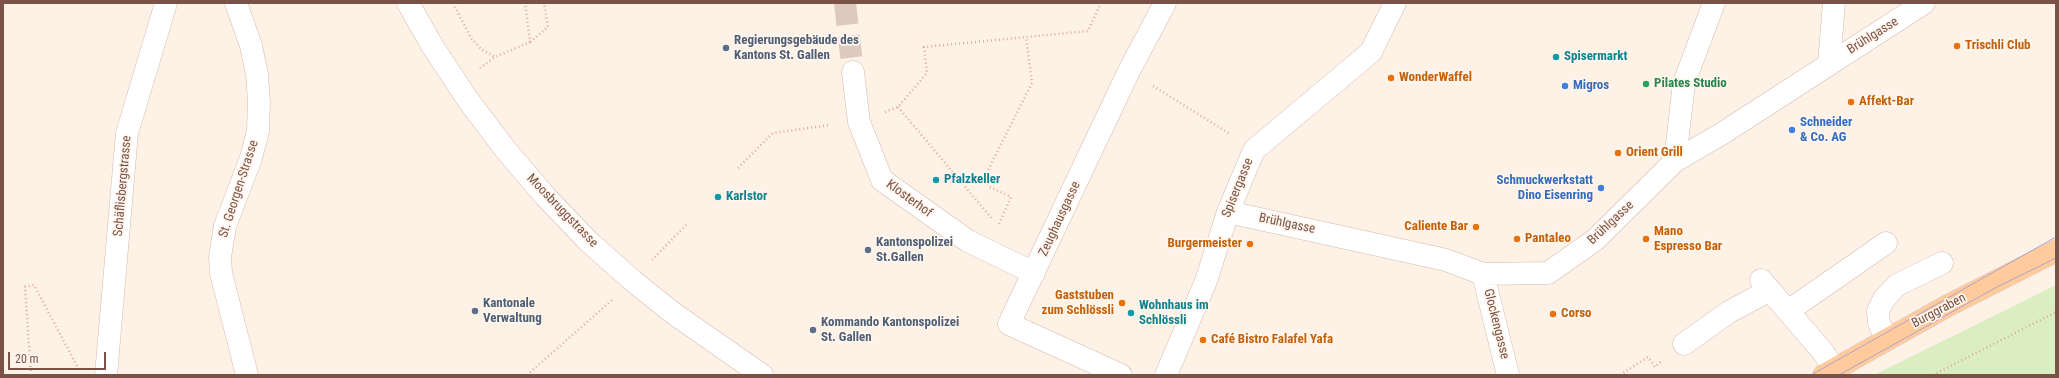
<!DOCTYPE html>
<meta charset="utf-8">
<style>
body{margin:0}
#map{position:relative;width:2059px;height:378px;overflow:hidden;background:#fef1e6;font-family:"Roboto Condensed",sans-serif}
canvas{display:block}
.frame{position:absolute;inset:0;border:4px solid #7b5247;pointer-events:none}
.scale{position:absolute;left:8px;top:352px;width:98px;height:18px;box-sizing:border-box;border:2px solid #7b5247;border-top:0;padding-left:5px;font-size:12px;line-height:14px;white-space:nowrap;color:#7b5247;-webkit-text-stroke:3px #fff6ee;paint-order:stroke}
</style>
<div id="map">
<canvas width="2059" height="378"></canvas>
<div class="frame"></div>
<div class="scale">20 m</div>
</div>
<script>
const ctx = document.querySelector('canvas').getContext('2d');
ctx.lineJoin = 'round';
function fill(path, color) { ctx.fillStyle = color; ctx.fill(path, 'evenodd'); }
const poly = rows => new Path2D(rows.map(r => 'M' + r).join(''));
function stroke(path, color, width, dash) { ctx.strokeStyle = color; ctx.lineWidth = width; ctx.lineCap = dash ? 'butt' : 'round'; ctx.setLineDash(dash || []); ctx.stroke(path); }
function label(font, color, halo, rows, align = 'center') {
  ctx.font = font + ' "Roboto Condensed",sans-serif'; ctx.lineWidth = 3.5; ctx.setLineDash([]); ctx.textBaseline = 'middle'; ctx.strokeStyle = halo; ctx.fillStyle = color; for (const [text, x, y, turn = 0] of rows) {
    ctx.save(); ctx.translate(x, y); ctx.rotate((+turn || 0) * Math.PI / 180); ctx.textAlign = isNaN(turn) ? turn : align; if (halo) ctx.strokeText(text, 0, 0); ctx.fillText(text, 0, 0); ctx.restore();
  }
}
fill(poly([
 [2056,285,2056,375,1874,375]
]), '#dbeec2');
stroke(poly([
 [845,3,853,72]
]), '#ddc9be', 22, [22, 11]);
const minor = poly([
 [236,3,251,46,257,74,259,102,258,131,251,158,225,226,220,257,221,273,247,375],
 [408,3,433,47,468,100,505,149,545,196,588,241,633,281,673,313,762,375],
 [1829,64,1834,3],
 [853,72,859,122,882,180,968,241,1034,273],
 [1675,161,1684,83,1714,3],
 [1228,212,1446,260,1483,274,1548,273,1595,240,1675,161,1723,133,1924,3],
 [1483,274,1508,375],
 [1761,280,1823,352,1834,369],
 [1788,311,1886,243],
 [1887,340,1879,323,1878,311,1884,299,1897,285,1942,263],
 [1684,344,1729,312,1770,290],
 [106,375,127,133,166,3],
 [1121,375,1009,324,1129,71,1165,3],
 [1166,375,1206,281,1228,212,1254,150,1371,52,1395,3]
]);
const major = poly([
 [1824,375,1949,305,2056,251]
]);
stroke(minor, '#d5b9ad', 23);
stroke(major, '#dacfcb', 23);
stroke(poly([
 [453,3,471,38,481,49,495,57],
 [530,42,548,27,544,3],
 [480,68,495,57,530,42,525,3],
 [1153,86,1230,134],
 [898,107,993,220],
 [885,112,898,107,927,73,924,47,1088,31,1101,3],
 [738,168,773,133,830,125],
 [999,224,1011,197,988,186,986,174,1032,83,1026,37],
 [652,260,688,223],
 [31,375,25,287,34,285,77,366],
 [527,375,612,300],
 [1620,375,1648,357,1655,367,1663,360],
 [1933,375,2056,312]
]), '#ddac9d', 2.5, [1, 3]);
stroke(minor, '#fff', 22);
stroke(major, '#ffcb9c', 22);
stroke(poly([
 [1811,375,2056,237],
 [1839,375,1995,288,2056,258]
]), '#b2a2ca', 1);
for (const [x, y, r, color] of [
 [1957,46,4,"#e8710a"],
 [726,48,4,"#5c6f8a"],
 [1556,57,4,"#0f9aa8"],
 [1391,78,4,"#e8710a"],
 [1646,84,4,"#2e9e5b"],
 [1565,86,4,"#3f7fe0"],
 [1851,102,4,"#e8710a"],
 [1792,130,4,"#3f7fe0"],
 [1618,153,4,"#e8710a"],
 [936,180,4,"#0f9aa8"],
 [1601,188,4,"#3f7fe0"],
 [718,197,4,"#0f9aa8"],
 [1476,227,4,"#e8710a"],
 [1517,239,4,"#e8710a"],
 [1646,239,4,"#e8710a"],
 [1250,244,4,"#e8710a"],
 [868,250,4,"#5c6f8a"],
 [1122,303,4,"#e8710a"],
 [475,311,4,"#5c6f8a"],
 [1131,313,4,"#0f9aa8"],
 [1553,314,4,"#e8710a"],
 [813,330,4,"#5c6f8a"],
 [1203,340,4,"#e8710a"]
]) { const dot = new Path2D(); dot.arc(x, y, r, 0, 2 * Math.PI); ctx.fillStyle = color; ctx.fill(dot); stroke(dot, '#fff6ee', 1.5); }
label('13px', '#7b5247', '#fff6ee', [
 ["Brühlgasse",1873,36,-32],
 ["Schäflisbergstrasse",123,186,-85],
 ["Spisergasse",1238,188,-68],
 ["St. Georgen-Strasse",239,189,-72],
 ["Klosterhof",909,199,36],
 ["Moosbruggstrasse",562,211,46],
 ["Zeughausgasse",1060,219,-65],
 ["Brühlgasse",1611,223,-43],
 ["Brühlgasse",1287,224,12],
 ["Burggraben",1939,311,-28],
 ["Glockengasse",1496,324,76]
]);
label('bold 13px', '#4e5e75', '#fff6ee', [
 ["Regierungsgebäude des",734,41],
 ["Kantons St. Gallen",734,56],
 ["Kantonspolizei",876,243],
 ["St.Gallen",876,258],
 ["Kantonale",483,304],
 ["Verwaltung",483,319],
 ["Kommando Kantonspolizei",821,323],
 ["St. Gallen",821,338]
], 'left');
label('bold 13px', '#c56008', '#fff6ee', [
 ["Trischli Club",1965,46],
 ["WonderWaffel",1399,78],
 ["Affekt-Bar",1859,102],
 ["Orient Grill",1626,153],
 ["Caliente Bar",1468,227,"right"],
 ["Mano",1654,232],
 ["Espresso Bar",1654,247],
 ["Pantaleo",1525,239],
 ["Burgermeister",1242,244,"right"],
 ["Gaststuben",1114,296,"right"],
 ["zum Schlössli",1114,311,"right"],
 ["Corso",1561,314],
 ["Café Bistro Falafel Yafa",1211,340]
], 'left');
label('bold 13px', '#0d838f', '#fff6ee', [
 ["Spisermarkt",1564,57],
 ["Pfalzkeller",944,180],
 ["Karlstor",726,197],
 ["Wohnhaus im",1139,306],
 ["Schlössli",1139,321]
], 'left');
label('bold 13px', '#27864d', '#fff6ee', [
 ["Pilates Studio",1654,84]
], 'left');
label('bold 13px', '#366cbe', '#fff6ee', [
 ["Migros",1573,86],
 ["Schneider",1800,123],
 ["& Co. AG",1800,138],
 ["Schmuckwerkstatt",1593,181,"right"],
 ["Dino Eisenring",1593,196,"right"]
], 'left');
</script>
